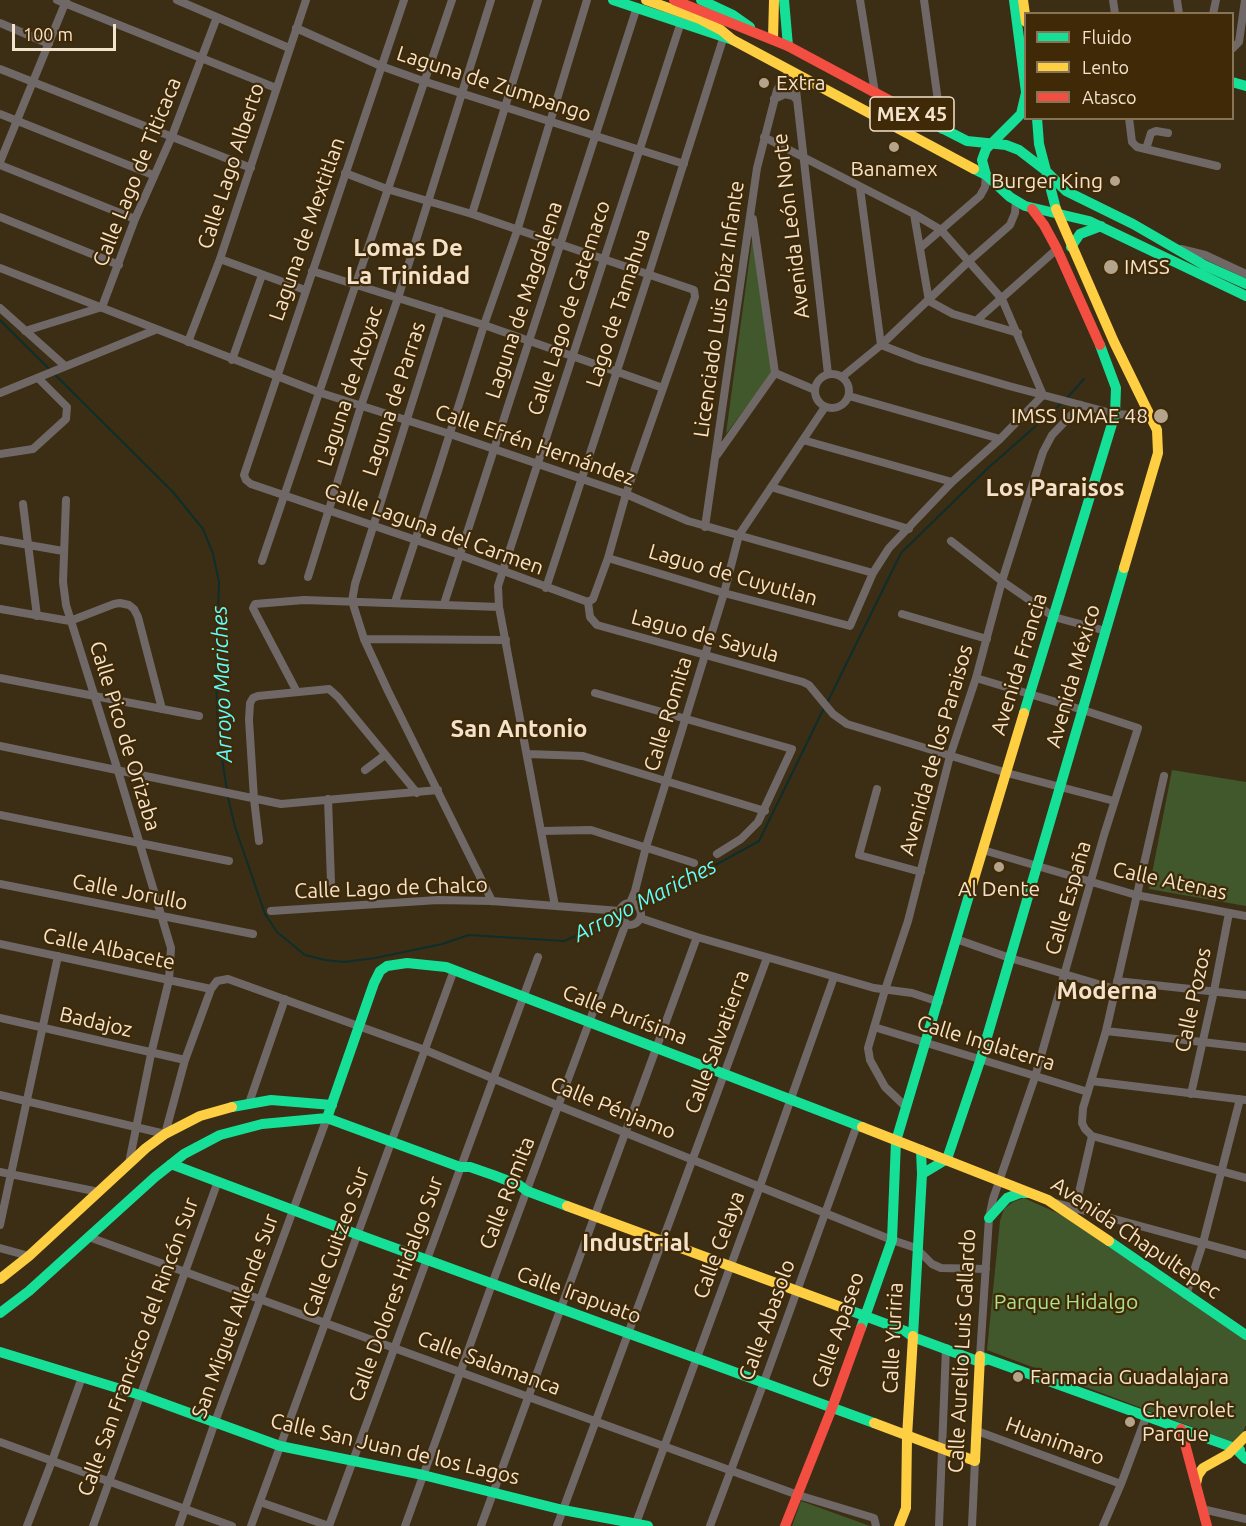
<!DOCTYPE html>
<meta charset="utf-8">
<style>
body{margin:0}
#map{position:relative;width:1246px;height:1526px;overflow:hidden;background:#3c2e14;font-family:Ubuntu,sans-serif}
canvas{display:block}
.legend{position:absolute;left:1024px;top:12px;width:210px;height:108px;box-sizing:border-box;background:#3f2907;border:2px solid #877356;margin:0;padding:8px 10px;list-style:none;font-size:18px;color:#f4e3cc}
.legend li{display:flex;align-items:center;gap:12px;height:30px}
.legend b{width:30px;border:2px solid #877356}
.scale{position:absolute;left:12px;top:24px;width:104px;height:27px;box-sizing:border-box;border:3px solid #f4e3cc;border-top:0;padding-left:8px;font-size:18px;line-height:21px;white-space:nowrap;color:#f4e3cc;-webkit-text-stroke:4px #3f2907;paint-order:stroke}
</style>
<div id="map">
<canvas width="1246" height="1526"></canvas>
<ul class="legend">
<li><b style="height:8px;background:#16e098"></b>Fluido</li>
<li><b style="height:8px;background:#ffcf43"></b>Lento</li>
<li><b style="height:8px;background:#f24e42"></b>Atasco</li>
</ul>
<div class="scale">100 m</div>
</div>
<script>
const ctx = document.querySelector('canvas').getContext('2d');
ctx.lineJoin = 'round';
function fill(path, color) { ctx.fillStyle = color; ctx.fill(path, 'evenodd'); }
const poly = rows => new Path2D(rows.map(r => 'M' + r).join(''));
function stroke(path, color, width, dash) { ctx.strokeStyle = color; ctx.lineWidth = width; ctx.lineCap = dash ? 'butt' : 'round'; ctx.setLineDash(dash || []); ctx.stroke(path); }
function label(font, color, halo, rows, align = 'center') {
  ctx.font = font + ' Ubuntu,sans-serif'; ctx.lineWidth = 4.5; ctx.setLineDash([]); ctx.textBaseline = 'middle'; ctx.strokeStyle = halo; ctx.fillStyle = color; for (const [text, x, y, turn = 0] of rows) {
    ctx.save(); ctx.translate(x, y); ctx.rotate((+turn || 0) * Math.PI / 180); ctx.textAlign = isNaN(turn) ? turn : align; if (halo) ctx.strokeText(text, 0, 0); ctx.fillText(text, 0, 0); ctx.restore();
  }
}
fill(poly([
 [753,233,776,367,726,434],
 [1172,770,1246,782,1246,906,1149,889],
 [1024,1198,1064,1216,1246,1340,1246,1425,1241,1436,1235,1443,987,1350,1000,1221,1004,1209,1013,1202],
 [801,1501,870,1526,792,1526]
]), '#41582d');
stroke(poly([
 [0,320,173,492,203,529,213,554,219,582,216,677,218,732,228,797,235,827,265,914,277,932,305,955,325,960,344,962,375,958,442,944,469,935,564,941,623,916,759,841,824,708],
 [1066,399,1084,379],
 [827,703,901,553,988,468,1062,403]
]), '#0e2e2c', 2);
stroke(poly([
 [57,0,276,88],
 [177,0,289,48],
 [404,0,244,475,246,480,251,484,460,555,588,602],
 [860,0,875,93],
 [924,0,942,130],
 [1113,0,1115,14],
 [1177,0,1179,14],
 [1213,14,1216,0],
 [0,23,49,44],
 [296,28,381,66,423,81,684,164],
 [1232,49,1239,42,1245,0],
 [0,69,251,168],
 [774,99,785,94,793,96,796,99],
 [0,114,153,175],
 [1129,118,1132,142,1137,147,1217,166],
 [1146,149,1151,133,1156,131,1168,133],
 [0,162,66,1],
 [0,165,135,219],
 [345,173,387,189,472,214,694,290,695,297,626,494,608,558,593,599,588,602],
 [860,188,881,345],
 [472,214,538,0],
 [914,214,929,301],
 [0,217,119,265],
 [753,219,775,373],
 [920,248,980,196,985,187,986,175],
 [1181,249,1205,255,1246,274],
 [220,259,305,290],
 [0,268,318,392,450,434,626,494,688,521,873,573],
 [312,271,484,325,663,388],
 [929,301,953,314,1018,333],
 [102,307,135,219,172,136,217,17],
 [0,308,65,366],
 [441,311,355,584,352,601,364,639,388,691,492,901],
 [977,320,1057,249],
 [25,331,102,307],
 [188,342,220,259,306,0],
 [881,345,920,360,1009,386,1115,414,1134,415,1149,411],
 [232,360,262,275],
 [775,373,815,390],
 '815 391a17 17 0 1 1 34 0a17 17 0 1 1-34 0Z',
 [842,377,881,345,969,261,1010,225,1015,213,1016,201],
 [0,393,155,330],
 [849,396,1000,439],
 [803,440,952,482],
 [0,454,33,449,66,419,67,407,38,378],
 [717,455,775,373],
 [771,487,909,529],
 [66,500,63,582,66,605,118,771,171,948,169,980,151,1054,129,1163],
 [23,504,37,616],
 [705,527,757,168,777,90,785,77,794,72,828,374],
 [0,540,63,551],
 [951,541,1002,581,1054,617,1106,631],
 [608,558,724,593,850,626,873,573,889,548,952,482,1000,439,1043,395,1002,299,941,230,914,214,764,137],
 [262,561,452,0],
 [308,577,361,406,398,298,491,0],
 [546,588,649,273,723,39],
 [395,602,438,471,484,325,517,231,587,0],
 [588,602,590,617,597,625,803,682,809,685,833,714,847,724,1007,773,1114,801],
 [444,604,637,7],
 [0,609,70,621,114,604,120,603,129,605,134,609,138,617,162,709],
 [902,614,987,639],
 [364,639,506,640],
 [0,678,199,716],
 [976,678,1083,710,1138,728,1104,835,1035,1077,993,1199,989,1218,980,1356],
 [297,692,256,614,253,608,255,604,304,600,499,607],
 [595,693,792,749,758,822,741,839,717,854],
 [0,746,281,804,438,790],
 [528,754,583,756,765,811],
 [365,770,385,755],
 [1164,776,1106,1031,1083,1108,1082,1123,1085,1129,1092,1136,1246,1178],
 [877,789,859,855,921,872],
 [328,799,331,882],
 [0,815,229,861],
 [542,831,591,830,694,863],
 [259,841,254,799,249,720,250,703,253,698,258,696,329,689,338,697,417,793],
 [983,850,1136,895,1246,916],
 [0,884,253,934],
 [630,903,635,891,646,847,724,593,739,535,825,407],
 '619 914a11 11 0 1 1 22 0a11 11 0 1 1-22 0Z',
 [555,906,499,607,498,586,681,22],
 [271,911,438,900,492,901,620,911],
 [640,918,697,937,874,988,912,993,939,1002],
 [956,939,1010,958,1115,989],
 [0,944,211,989],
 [1117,981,1246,995],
 [0,1018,185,1060],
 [874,1027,1088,1092],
 [1106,1031,1246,1047],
 [1091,1081,1246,1100],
 [1191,1094,1214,991,1229,913],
 [0,1095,165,1134,185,1060,211,989,217,981,228,979,425,1050,559,1106,892,1240,916,1248,932,1264,941,1268,986,1269],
 [249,1103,285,999],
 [906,1107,885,1087,870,1060,868,1048,885,990,908,921,950,756,976,678,1002,581,1043,452,1052,435,1081,405],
 [0,1172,99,1192],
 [1056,1203,1246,1255],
 [1075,1210,1092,1136],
 [0,1225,58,956],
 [89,1237,798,1495,874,1518,876,1526],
 [0,1248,29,1256],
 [1186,1295,1203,1243,1240,1099],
 [977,1431,1121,1484],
 [0,1442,232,1526],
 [260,1502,329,1526],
 [1202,1509,1246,1519],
 [27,1526,52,1461,82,1377],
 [93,1526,218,1181],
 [179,1526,215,1422,327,1118],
 [251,1526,454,970],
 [329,1526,538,957],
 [405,1526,492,1284,626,923],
 [481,1526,697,937],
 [557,1526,767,958],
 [635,1526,760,1186,834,977],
 [710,1526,764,1382,857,1125],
 [939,1526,946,1348],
 [972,1526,975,1461],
 [1103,1526,1121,1484,1146,1417]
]), '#6f6866', 8);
stroke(poly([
 [613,0,733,40],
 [701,0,733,15,750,27],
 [784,0,788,46],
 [1014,0,1026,92],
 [1232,82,1246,86],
 [1037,118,1039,144,1056,209],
 [928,121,967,141,1006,145,1019,150,1045,170,1066,191,1133,224,1204,265,1246,284],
 [974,169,986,175,1010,197,1025,206,1089,221,1246,296],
 [986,175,982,160,986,149,1021,114,1026,93],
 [1071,247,1080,234,1101,226],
 [1024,713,1115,414,1116,388,1100,345],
 [232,1107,271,1100,332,1105],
 [327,1118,374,983,380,971,387,966,407,963,446,967,862,1127],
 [171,1164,359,1235,874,1423],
 [922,1174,947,1159,980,1061,1124,568],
 [989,1218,1007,1198,1020,1193,1029,1193],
 [1109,1241,1246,1335],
 [841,1307,905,1331,913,1337,980,1362,986,1360],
 [0,1313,29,1291,155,1177,184,1154,220,1135,262,1124,327,1118,460,1167,470,1167,493,1175,519,1185,527,1191,567,1206],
 [861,1328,892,1240,896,1141,970,892],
 [913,1336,922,1174,921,1150],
 [0,1352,140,1395,280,1446,423,1475,563,1510,648,1526],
 [982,1357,1240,1450],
 [1235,1448,1246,1459]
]), '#16e098', 10);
stroke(poly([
 [646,0,700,19,721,30,733,40,974,169],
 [1023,0,1026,22],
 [773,39,774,0],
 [1056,209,1114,342,1157,430,1158,453,1124,568],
 [970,892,1024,713],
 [862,1127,1048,1200,1109,1241],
 [567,1206,841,1307],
 [0,1279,29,1256,146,1148,165,1134,200,1116,232,1107],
 [874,1423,975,1461,980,1356],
 [1196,1484,1198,1475,1203,1468,1228,1454,1246,1436],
 [899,1526,906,1508,907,1437,913,1336]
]), '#ffcf43', 10);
stroke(poly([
 [674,0,788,46,928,121],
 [1032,209,1044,225,1057,249,1100,345],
 [1181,1429,1207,1526],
 [785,1526,832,1408,861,1328]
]), '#f24e42', 10);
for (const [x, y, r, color] of [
 [764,83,6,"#b4a48c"],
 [894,147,6,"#b4a48c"],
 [1115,181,6,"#b4a48c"],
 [1111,267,8,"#b4a48c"],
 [1161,416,8,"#b4a48c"],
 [999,867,6,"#b4a48c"],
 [1018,1377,6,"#b4a48c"],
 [1130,1422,6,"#b4a48c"]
]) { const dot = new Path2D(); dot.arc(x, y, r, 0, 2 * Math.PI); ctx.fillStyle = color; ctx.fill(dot); stroke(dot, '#3f2907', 2); }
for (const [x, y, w] of [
 [912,114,84]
]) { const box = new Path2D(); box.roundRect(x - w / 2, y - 17, w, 34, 4.5); ctx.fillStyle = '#3f2907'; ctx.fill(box); stroke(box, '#f4e3cc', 1.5); }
label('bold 20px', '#f4e3cc', null, [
 ["MEX 45",912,114]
]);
label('21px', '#f4e3cc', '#3f2907', [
 ["Extra",776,83],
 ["Banamex",894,169,"center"],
 ["Burger King",1103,181,"right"],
 ["IMSS",1124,267],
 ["IMSS UMAE 48",1148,416,"right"],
 ["Al Dente",999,889,"center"],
 ["Farmacia Guadalajara",1030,1377],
 ["Chevrolet",1142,1410],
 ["Parque",1142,1434]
], 'left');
label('21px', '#f4e3cc', '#3f2907', [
 ["Laguna de Zumpango",494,84,18],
 ["Calle Lago Alberto",231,166,-72],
 ["Calle Lago de Titicaca",137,172,-68],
 ["Avenida León Norte",791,226,-97],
 ["Laguna de Mextitlan",307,229,-71],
 ["Laguna de Magdalena",524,300,-72],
 ["Calle Lago de Catemaco",569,308,-72],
 ["Lago de Tamahua",618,308,-72],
 ["Licenciado Luis Díaz Infante",719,309,-82],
 ["Laguna de Atoyac",350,386,-72],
 ["Laguna de Parras",394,399,-72],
 ["Calle Efrén Hernández",535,445,19],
 ["Calle Laguna del Carmen",434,529,20],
 ["Laguo de Cuyutlan",733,575,16],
 ["Laguo de Sayula",705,636,15],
 ["Avenida Francia",1019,664,-73],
 ["Avenida México",1073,676,-74],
 ["Calle Romita",668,714,-73],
 ["Calle Pico de Orizaba",125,736,73],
 ["Avenida de los Paraisos",936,750,-74],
 ["Calle Atenas",1170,881,12],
 ["Calle Lago de Chalco",391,888,-2],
 ["Calle Jorullo",130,892,11],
 ["Calle España",1068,898,-74],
 ["Calle Albacete",109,949,12],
 ["Calle Pozos",1193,1000,-78],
 ["Calle Purísima",625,1015,21],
 ["Badajoz",96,1022,13],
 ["Calle Salvatierra",717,1042,-70],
 ["Calle Inglaterra",986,1043,17],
 ["Calle Pénjamo",613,1108,22],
 ["Calle Romita",507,1193,-69],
 ["Avenida Chapultepec",1136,1238,34],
 ["Calle Cuitzeo Sur",336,1242,-70],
 ["Calle Celaya",719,1245,-70],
 ["Calle Dolores Hidalgo Sur",396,1289,-70],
 ["Calle Irapuato",579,1295,20],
 ["San Miguel Allende Sur",235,1316,-70],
 ["Calle Abasolo",767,1320,-70],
 ["Calle Apaseo",838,1330,-71],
 ["Calle Yuriria",893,1338,-87],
 ["Calle San Francisco del Rincón Sur",138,1347,-70],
 ["Calle Aurelio Luis Gallardo",962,1351,-87],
 ["Calle Salamanca",489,1363,20],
 ["Huanimaro",1055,1441,20],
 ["Calle San Juan de los Lagos",395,1449,13]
]);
label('21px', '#abe289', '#3f2907', [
 ["Parque Hidalgo",1066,1302]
]);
label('italic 22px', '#5ffdfc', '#3f2907', [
 ["Arroyo Mariches",222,684,-92],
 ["Arroyo Mariches",645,900,-27]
]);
label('bold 24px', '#f4e3cc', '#3f2907', [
 ["Lomas De",408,248],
 ["La Trinidad",408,276],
 ["Los Paraisos",1055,488],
 ["San Antonio",519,729],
 ["Moderna",1107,991],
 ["Industrial",636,1243]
]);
</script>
